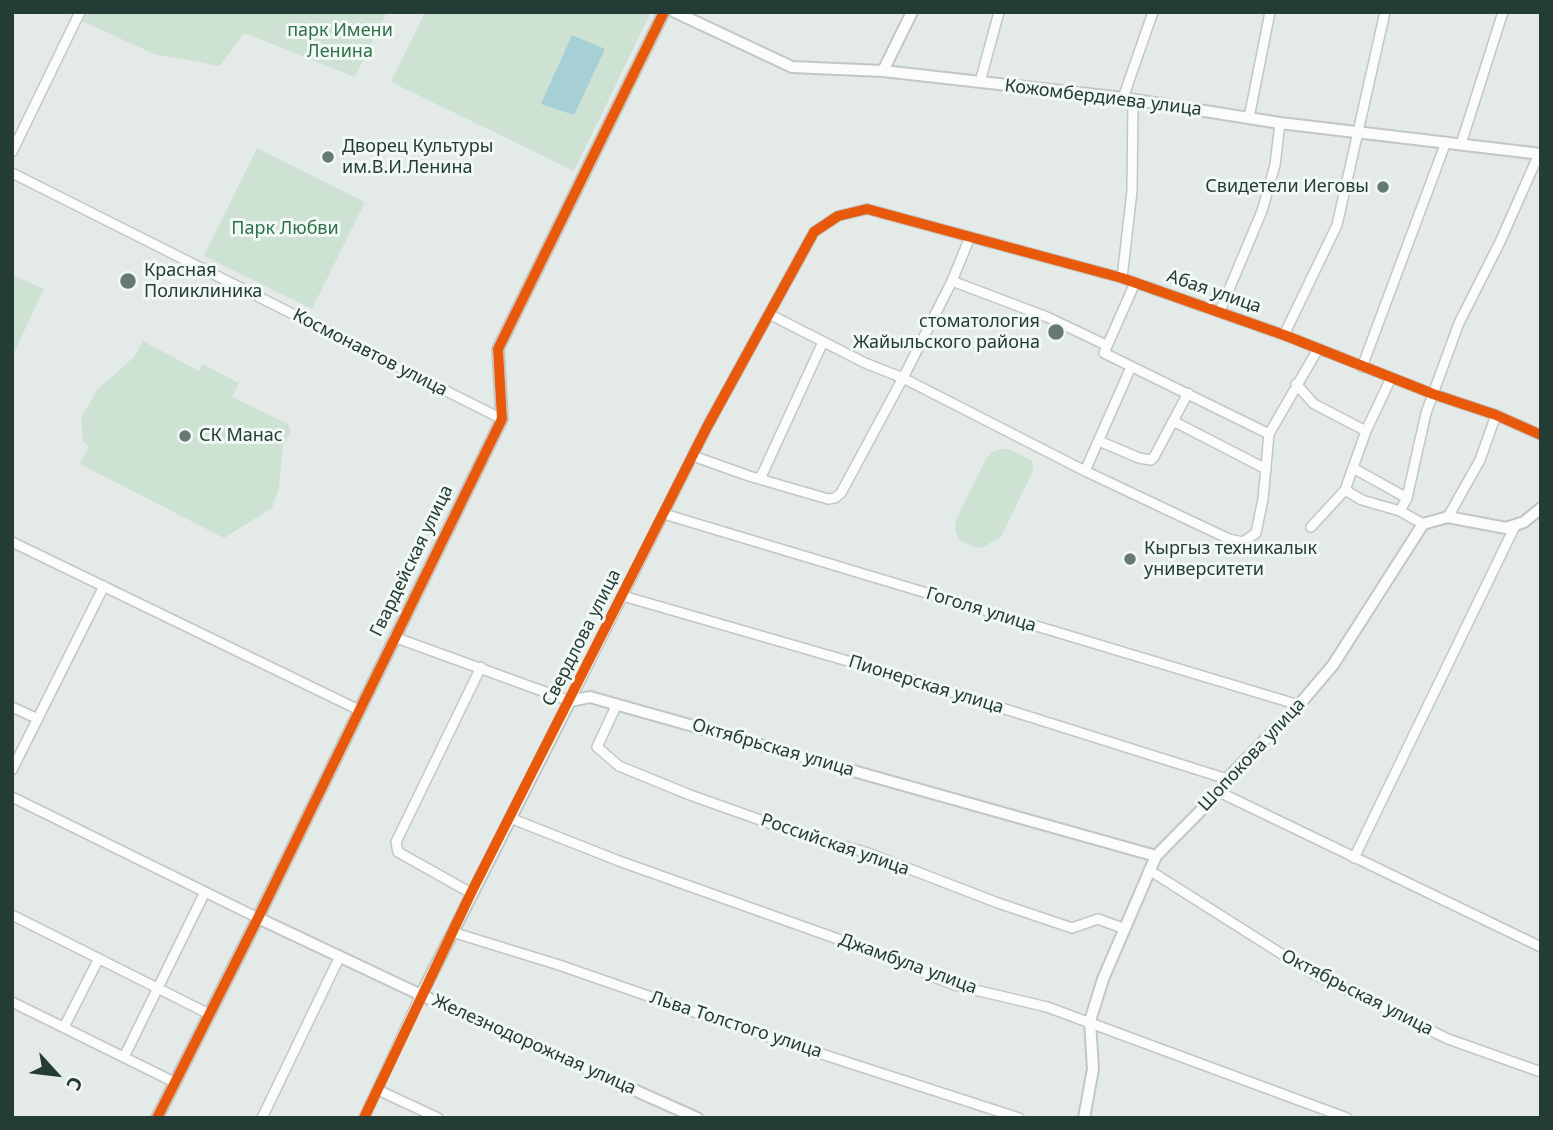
<!DOCTYPE html>
<meta charset="utf-8">
<style>
body{margin:0}
#map{position:relative;width:1553px;height:1130px;overflow:hidden;background:#e4eae7;font-family:"Noto Sans",sans-serif}
canvas{display:block}
.frame{position:absolute;inset:0;border:14px solid #233c35;pointer-events:none}
.north{position:absolute;left:21px;top:1039px;width:70px;height:70px;-webkit-text-stroke:5px #f2f8f5;paint-order:stroke;rotate:117deg;font-size:19px;font-weight:700;line-height:28px;text-align:center;color:#233c35}
.north::after{content:'';display:block;margin:auto;width:24px;height:32px;background:#233c35;clip-path:polygon(50% 0,100% 100%,50% 72%,0 100%)}
</style>
<div id="map">
<canvas width="1553" height="1130"></canvas>
<div class="frame"></div>
<div class="north">С</div>
</div>
<script>
const ctx = document.querySelector('canvas').getContext('2d');
ctx.lineJoin = 'round';
function fill(path, color) { ctx.fillStyle = color; ctx.fill(path, 'evenodd'); }
const poly = rows => new Path2D(rows.map(r => 'M' + r).join(''));
function stroke(path, color, width, dash) { ctx.strokeStyle = color; ctx.lineWidth = width; ctx.lineCap = dash ? 'butt' : 'round'; ctx.setLineDash(dash || []); ctx.stroke(path); }
function label(font, color, halo, rows, align = 'center') {
  ctx.font = font + ' "Noto Sans",sans-serif'; ctx.lineWidth = 6; ctx.setLineDash([]); ctx.textBaseline = 'middle'; ctx.strokeStyle = halo; ctx.fillStyle = color; for (const [text, x, y, turn = 0] of rows) {
    ctx.save(); ctx.translate(x, y); ctx.rotate((+turn || 0) * Math.PI / 180); ctx.textAlign = isNaN(turn) ? turn : align; if (halo) ctx.strokeText(text, 0, 0); ctx.fillText(text, 0, 0); ctx.restore();
  }
}
fill(poly([
 [87,12,387,12,355,77,244,33,220,66,154,54,82,21],
 [425,12,651,12,574,171,391,82],
 [257,148,365,202,312,309,204,256],
 [12,275,44,289,12,357],
 [143,341,199,371,203,364,239,383,232,397,288,424,291,430,283,447,279,488,272,508,224,538,80,464,89,446,83,441,81,418,97,390,135,356],
 [1002,449,1009,449,1032,461,1033,471,1001,537,983,547,976,548,959,540,955,528,956,520,986,459,992,452]
]), '#cee2d4');
fill(poly([
 [572,35,605,49,574,115,541,104]
]), '#a6cfd6');
const minor = poly([
 [980,82,999,12],
 [1123,98,1153,12],
 [1249,118,1270,12],
 [1461,144,1503,12],
 [12,152,80,12],
 [12,173,502,419],
 [970,237,952,281,903,378,1085,471,1229,539,1243,542,1256,533,1263,499,1269,434,1318,349],
 [1122,278,1132,191,1133,99],
 [952,281,1047,317,1106,345],
 [1135,283,1104,353,1269,434],
 [1220,311,1262,211,1275,165,1280,123],
 [1284,335,1337,225,1385,12],
 [1362,367,1446,142],
 [1296,384,1314,404,1366,431],
 [1173,421,1266,469],
 [1099,441,1139,458,1151,460,1154,457,1188,393],
 [693,456,749,476,828,499,835,498,841,493,903,378,865,363,769,314],
 [1353,468,1407,498],
 [1085,471,1131,367],
 [760,479,823,342],
 [1345,490,1362,500,1400,511,1423,524],
 [1400,511,1407,498,1426,413,1459,323,1500,242,1539,154],
 [664,514,1299,705],
 [1448,517,1480,460,1496,415],
 [1311,527,1345,490,1366,431,1391,378],
 [12,542,359,710],
 [623,596,910,679,1227,779],
 [394,637,570,701,707,427,814,232,838,216,867,209,1122,278,1284,335,1433,394,1496,415,1541,435],
 [617,704,597,747,619,766,690,795,797,833,868,853,998,903,1072,928,1098,919,1125,929],
 [12,707,38,719],
 [12,770,104,586],
 [1219,792,1541,947],
 [12,797,258,918],
 [510,818,619,861,866,949,954,985,1047,1007,1347,1118],
 [1354,858,1515,526],
 [1149,870,1310,972,1448,1039,1541,1072],
 [471,893,398,852,396,842,481,667],
 [12,915,209,1014],
 [452,932,559,965,720,1021,1019,1118],
 [12,1002,174,1082],
 [64,1027,98,960],
 [124,1057,205,892],
 [378,1090,438,1118],
 [262,1118,340,956],
 [364,1118,421,995]
]);
const tertiary = poly([
 [675,12,792,67,883,71,1123,98,1280,123,1541,154],
 [883,71,912,12],
 [258,918,421,995,697,1118],
 [421,995,570,701,590,697,1156,856],
 [157,1118,258,918,502,419,498,349,664,12],
 [1084,1118,1093,1069,1090,1021,1103,979,1156,856,1219,792,1227,779,1299,705,1333,665,1423,524,1448,517,1506,528,1524,522,1541,508]
]);
stroke(minor, '#c1c7c4', 12);
stroke(tertiary, '#c1c7c4', 14);
stroke(minor, '#fbfcfb', 9);
stroke(tertiary, '#fbfcfb', 10);
stroke(poly([
 [157,1118,258,918,502,419,498,349,664,12],
 [364,1118,471,893,707,427,814,232,838,216,867,209,1122,278,1284,335,1433,394,1496,415,1541,435]
]), '#e8590c', 10);
for (const [x, y, r, color] of [
 [328,157,7,"#677973"],
 [1383,187,7,"#677973"],
 [128,281,9,"#677973"],
 [1056,332,9,"#677973"],
 [185,436,7,"#677973"],
 [1130,559,7,"#677973"]
]) { const dot = new Path2D(); dot.arc(x, y, r, 0, 2 * Math.PI); ctx.fillStyle = color; ctx.fill(dot); stroke(dot, '#f2f8f5', 2.5); }
label('18px', '#2f7149', '#f2f8f5', [
 ["парк Имени",340,31],
 ["Ленина",340,52],
 ["Парк Любви",285,229]
]);
label('18px', '#233c35', '#f2f8f5', [
 ["Кожомбердиева улица",1103,98,7],
 ["Абая улица",1214,292,19],
 ["Космонавтов улица",370,353,27],
 ["Гвардейская улица",412,561,-64],
 ["Гоголя улица",981,610,17],
 ["Свердлова улица",582,638,-63],
 ["Пионерская улица",926,685,17],
 ["Октябрьская улица",773,748,16],
 ["Шопокова улица",1252,755,-47],
 ["Российская улица",835,845,19],
 ["Джамбула улица",908,964,20],
 ["Октябрьская улица",1357,993,27],
 ["Льва Толстого улица",736,1025,18],
 ["Железнодорожная улица",534,1045,24]
]);
label('18px', '#233c35', '#f2f8f5', [
 ["Дворец Культуры",342,147],
 ["им.В.И.Ленина",342,168],
 ["Свидетели Иеговы",1369,187,"right"],
 ["Красная",144,271],
 ["Поликлиника",144,292],
 ["стоматология",1040,322,"right"],
 ["Жайыльского района",1040,343,"right"],
 ["СК Манас",199,436],
 ["Кыргыз техникалык",1144,549],
 ["университети",1144,570]
], 'left');
</script>
